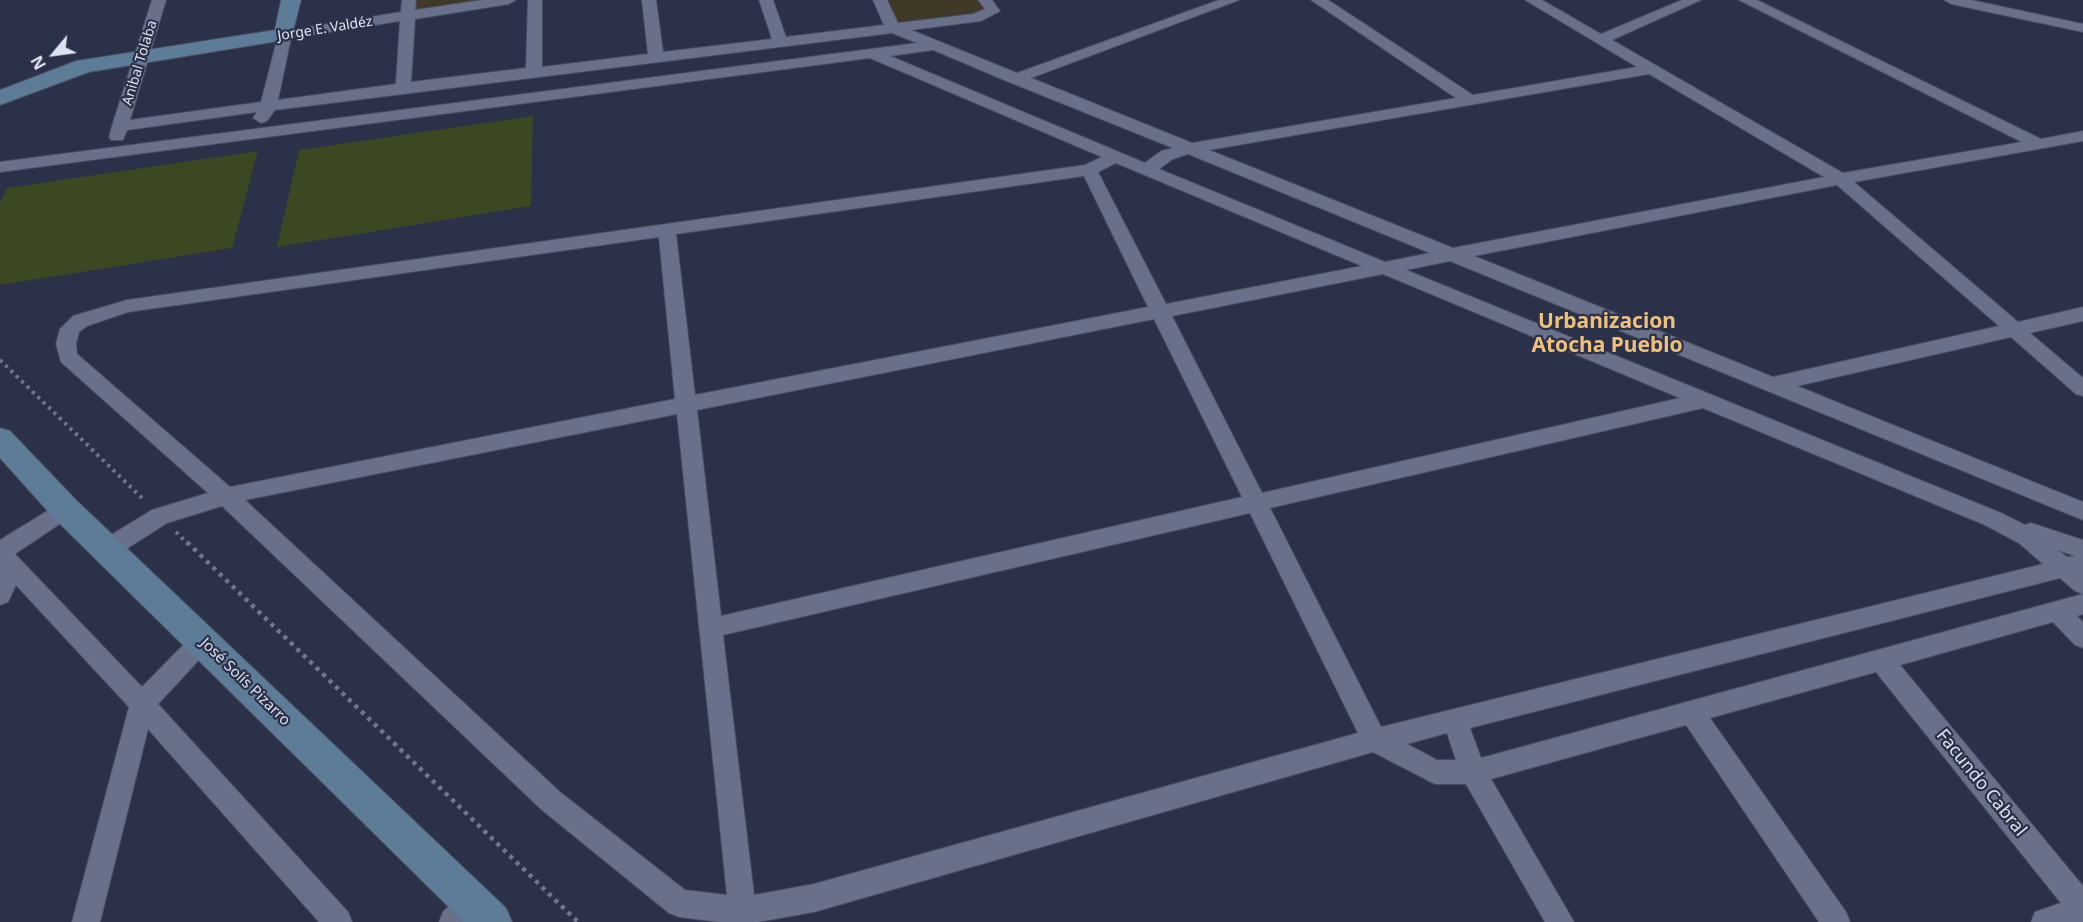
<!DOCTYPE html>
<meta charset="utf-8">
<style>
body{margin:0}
#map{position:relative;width:2083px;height:922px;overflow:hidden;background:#2b3148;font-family:"Noto Sans",sans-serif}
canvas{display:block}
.north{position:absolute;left:24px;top:24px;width:60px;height:60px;-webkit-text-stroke:4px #2b3148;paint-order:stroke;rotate:241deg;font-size:16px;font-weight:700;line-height:24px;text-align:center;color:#dee2f1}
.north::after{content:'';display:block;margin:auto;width:21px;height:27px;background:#dee2f1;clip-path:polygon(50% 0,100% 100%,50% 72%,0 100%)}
</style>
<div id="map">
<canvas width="2083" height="922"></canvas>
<div class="north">N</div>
</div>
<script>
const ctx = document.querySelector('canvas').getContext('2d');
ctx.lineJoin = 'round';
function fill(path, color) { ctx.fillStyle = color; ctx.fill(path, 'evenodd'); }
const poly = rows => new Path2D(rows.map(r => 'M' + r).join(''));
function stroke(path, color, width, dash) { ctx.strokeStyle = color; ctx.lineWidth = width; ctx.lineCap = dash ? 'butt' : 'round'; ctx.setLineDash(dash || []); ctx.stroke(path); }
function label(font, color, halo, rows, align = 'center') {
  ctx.font = font + ' "Noto Sans",sans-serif'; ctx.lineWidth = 4.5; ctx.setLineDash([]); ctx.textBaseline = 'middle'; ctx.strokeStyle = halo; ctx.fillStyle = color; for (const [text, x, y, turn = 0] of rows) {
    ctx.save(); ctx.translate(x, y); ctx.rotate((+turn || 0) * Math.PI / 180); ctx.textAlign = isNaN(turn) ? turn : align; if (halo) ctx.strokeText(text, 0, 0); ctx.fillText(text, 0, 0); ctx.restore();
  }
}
fill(poly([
 [410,0,505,0,409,15],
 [881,0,983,0,987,14,894,28]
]), '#413928');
fill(poly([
 [533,116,531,206,277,247,299,150],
 [258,151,232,248,0,285,0,203,7,188]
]), '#3b4822');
const street = poly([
 [152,0,166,0,130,120,261,102,279,32,401,12,402,0,416,0,415,10,482,0,516,0,509,4,415,19,411,82,526,68,528,0,542,0,542,67,648,54,642,0,656,0,663,52,772,39,759,0,773,0,786,37,884,25,873,0,887,0,898,23,973,14,985,9,978,0,992,0,1000,11,981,21,911,30,1017,73,1219,0,1239,0,1031,78,1192,143,1456,98,1311,0,1328,0,1473,95,1637,67,1525,0,1542,0,1601,34,1682,0,1701,0,1612,40,1843,173,2022,142,1739,0,1757,0,2041,139,2083,131,2083,141,1854,182,2018,322,2083,307,2083,321,2030,333,2083,378,2083,396,2076,394,2011,337,1797,386,2083,502,2083,520,1450,261,1406,270,2001,513,2025,525,2031,523,2083,540,2083,594,2075,591,2060,578,1470,728,1481,758,2083,594,2083,614,2077,616,2083,622,2083,648,2075,645,2053,622,1900,665,2083,886,2083,922,2031,922,2035,912,2061,903,1876,672,1710,718,1846,912,1850,922,1819,922,1686,725,1491,779,1574,922,1545,922,1466,784,1435,784,1373,752,814,912,758,922,720,922,679,917,669,913,542,810,222,506,167,523,117,555,109,557,101,555,98,548,101,541,152,510,208,493,61,362,56,344,60,329,73,316,127,300,1085,165,1102,157,870,58,0,172,0,162,917,43,892,33,275,110,267,121,261,123,253,118,257,112,127,130,123,140,111,140,109,137,112,126,152,0],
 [400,21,396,84,278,100,291,38,400,21],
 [933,50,1009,82,1173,148,1161,151,1145,163,890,56,933,50],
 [1649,74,1824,177,1453,248,1209,150,1649,74],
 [1188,154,1430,253,1385,262,1159,169,1173,159,1188,154],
 [1116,163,1362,266,1166,304,1098,172,1116,163],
 [1084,176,1148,307,695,395,676,234,1084,176],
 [1837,185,1999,326,1773,377,1474,256,1837,185],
 [659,237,675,399,230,487,77,354,76,344,79,332,87,326,128,312,659,237],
 [1383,274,1680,398,1262,493,1172,316,1383,274],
 [1154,319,1242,497,721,616,697,410,1154,319],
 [1703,408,1985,525,2019,543,2043,564,1381,727,1270,508,1703,408],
 [677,414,727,895,685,890,560,792,245,500,677,414],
 [1250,513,1358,733,814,884,754,895,723,635,1250,513],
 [2058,550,2075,556,2067,557,2058,550],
 [1447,733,1456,760,1437,760,1407,744,1447,733],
 [1944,0,1971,0,2083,24,2083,32,1951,4,1944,0],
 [65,500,73,503,76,509,73,515,15,554,142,687,194,634,202,631,210,634,214,641,210,648,158,704,348,912,352,922,319,922,148,729,100,922,72,922,129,707,16,585,8,602,0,605,0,540,65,500],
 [472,889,482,893,486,903,482,913,473,922,439,922,443,912,462,893,472,889]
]);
const secondary = poly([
 [281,0,301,0,291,39,89,72,0,105,0,90,76,61,275,30,281,0],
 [0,428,10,431,76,500,506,908,512,922,464,922,54,518,0,458,0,428]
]);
stroke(street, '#494d60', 2);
stroke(secondary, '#494d60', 2);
stroke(poly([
 [0,360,145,501],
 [176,532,188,544]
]), '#71778a', 4, [3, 4.5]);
stroke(poly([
 [187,542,578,922]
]), '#71778a', 4.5, [4, 5]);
fill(street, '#69708a');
fill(secondary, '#5d7c98');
label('14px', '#dee2f1', '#2b3148', [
 ["Jorge E. Valdéz",325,29,-9],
 ["Anibal Tolaba",140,63,-73]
]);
label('15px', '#dee2f1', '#2b3148', [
 ["José Solís Pizarro",245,682,44]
]);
label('18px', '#dee2f1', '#2b3148', [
 ["Facundo Cabral",1981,783,51]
]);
label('bold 21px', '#eec07c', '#2b3148', [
 ["Urbanizacion",1607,322],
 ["Atocha Pueblo",1607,346]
]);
</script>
